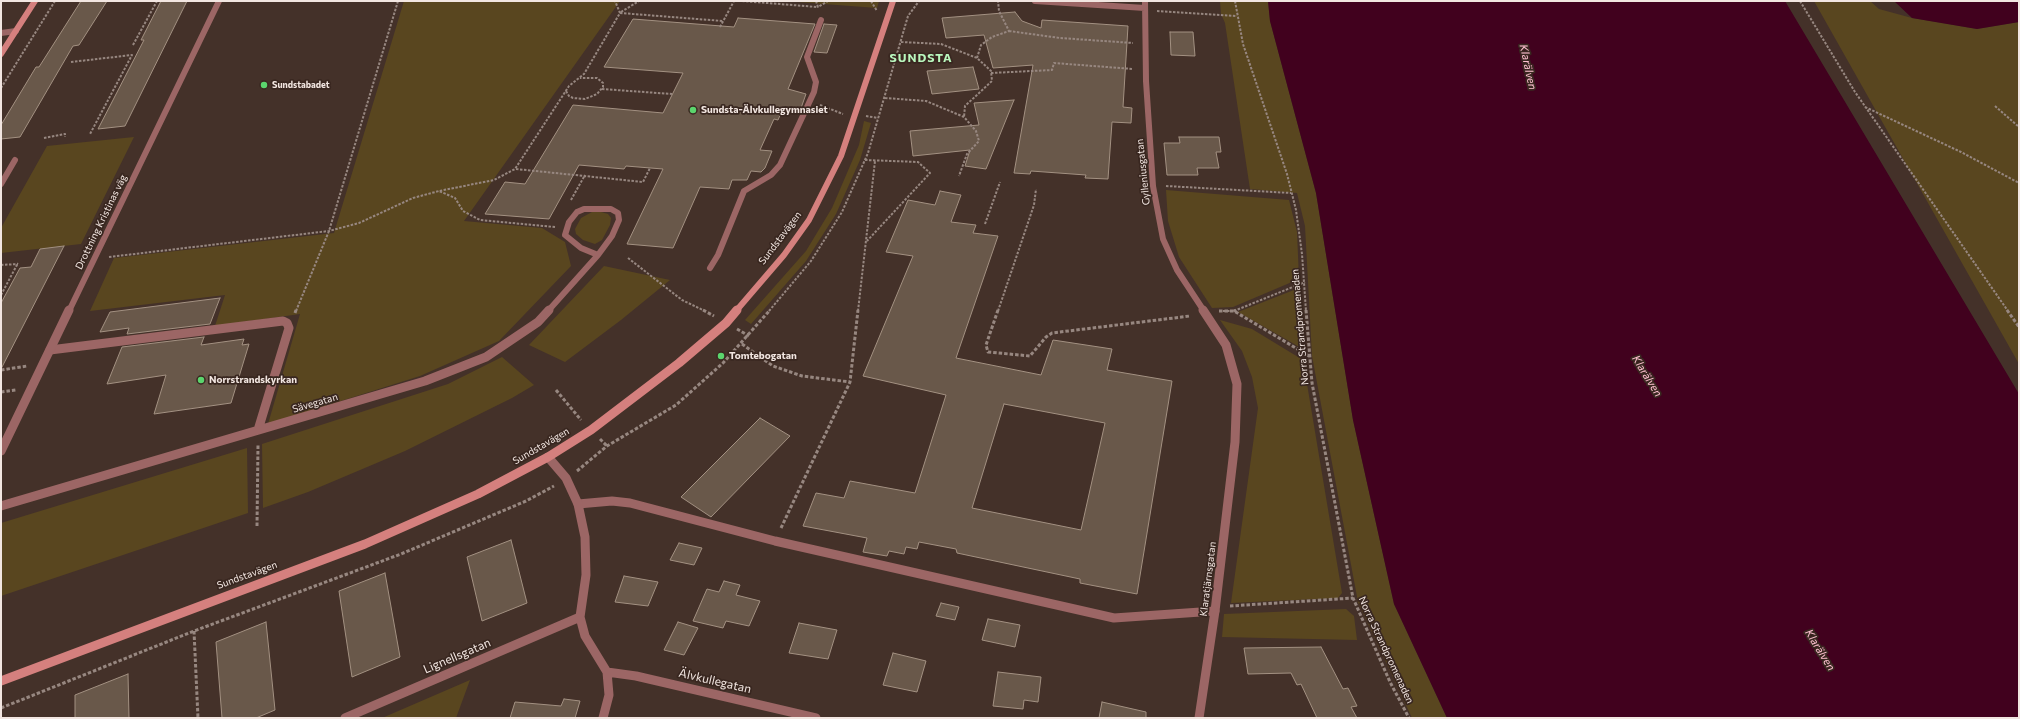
<!DOCTYPE html>
<meta charset="utf-8">
<style>
body{margin:0}
#map{position:relative;width:2020px;height:719px;overflow:hidden;background:#443129;font-family:Commissioner,sans-serif}
canvas{display:block}
.frame{position:absolute;inset:0;border:2px solid #f2e6e1;pointer-events:none}
</style>
<div id="map">
<canvas width="2020" height="719"></canvas>
<div class="frame"></div>
</div>
<script>
const ctx = document.querySelector('canvas').getContext('2d');
ctx.lineJoin = 'round';
function fill(path, color) { ctx.fillStyle = color; ctx.fill(path, 'evenodd'); }
const poly = rows => new Path2D(rows.map(r => 'M' + r).join(''));
function stroke(path, color, width, dash) { ctx.strokeStyle = color; ctx.lineWidth = width; ctx.lineCap = dash ? 'butt' : 'round'; ctx.setLineDash(dash || []); ctx.stroke(path); }
function label(font, color, halo, rows, align = 'center') {
  ctx.font = font + ' Commissioner,sans-serif'; ctx.lineWidth = 3.5; ctx.setLineDash([]); ctx.textBaseline = 'middle'; ctx.strokeStyle = halo; ctx.fillStyle = color; for (const [text, x, y, turn = 0] of rows) {
    ctx.save(); ctx.translate(x, y); ctx.rotate((+turn || 0) * Math.PI / 180); ctx.textAlign = isNaN(turn) ? turn : align; if (halo) ctx.strokeText(text, 0, 0); ctx.fillText(text, 0, 0); ctx.restore();
  }
}
fill(poly([
 [404,1,620,1,464,221,542,228,565,242,571,266,499,341,420,376,268,424,300,314,215,326,225,295,90,311,114,258,334,233],
 [784,1,879,1,877,8],
 [1220,1,1268,1,1270,21,1316,193,1353,420,1394,604,1447,718,1412,718,1358,602,1312,356,1305,226,1297,193,1250,189,1225,23,1221,14],
 [1814,1,1870,1,1879,9,1912,18,1977,29,2019,22,2019,364],
 [864,121,871,123,860,160,836,214,806,261,751,324,745,320,806,251,832,208,859,145],
 [134,137,81,244,1,253,1,228,47,146],
 [1166,190,1289,200,1297,232,1299,279,1233,307,1212,308,1179,257,1168,221],
 [592,212,601,212,608,214,611,218,610,225,602,240,595,244,583,240,576,234,575,229,581,218],
 [604,266,670,280,621,320,565,362,529,345],
 [1299,288,1303,349,1238,312],
 [1220,320,1252,329,1303,360,1342,593,1338,598,1231,603,1258,408,1252,377,1242,351],
 [502,357,534,385,512,398,405,451,308,492,263,508,262,444,448,384],
 [247,448,248,513,1,596,1,523],
 [1346,609,1354,616,1357,640,1222,637,1224,614],
 [470,680,456,718,382,718]
]), '#59461f');
fill(poly([
 [1268,1,1785,1,2019,394,2019,718,1447,718,1394,604,1353,420,1316,193,1270,21],
 [1894,1,2019,1,2019,22,1977,29,1912,18]
]), '#41011e');
const building = poly([
 [81,1,107,1,79,45,73,46,20,137,1,139,1,125,36,67,39,67,81,1],
 [161,1,187,1,125,126,98,129,144,40,141,40,161,1],
 [1015,12,1022,21,1041,28,1042,20,1128,26,1123,107,1132,108,1131,123,1112,122,1108,179,1085,178,1086,175,1031,171,1030,174,1014,173,1033,65,993,68,984,35,946,38,942,18,1015,12],
 [738,18,815,24,788,89,806,94,800,111,781,113,778,120,774,119,760,150,772,151,765,168,761,172,751,171,747,180,732,180,729,189,700,187,673,248,627,244,663,169,626,166,624,169,579,165,549,219,485,214,505,182,525,184,573,105,663,113,683,73,604,67,633,19,734,27,738,18],
 [824,24,837,25,827,53,814,52,824,24],
 [1170,32,1193,32,1195,56,1171,55,1170,32],
 [973,67,979,89,932,94,927,71,973,67],
 [1014,100,986,169,965,166,970,150,913,156,910,131,979,125,974,103,1014,100],
 [1179,137,1219,137,1221,152,1216,152,1219,168,1197,168,1198,175,1167,175,1164,143,1180,143,1179,137],
 [940,191,961,195,951,222,976,225,973,233,998,236,956,358,1041,375,1053,340,1112,349,1107,370,1172,381,1137,594,1080,583,1080,579,957,553,956,549,919,542,917,549,906,547,904,554,889,551,887,556,863,552,867,538,803,526,816,493,844,498,850,481,915,493,946,395,863,376,913,256,886,252,908,200,935,205,940,191],
 [1004,404,1105,423,1081,530,972,508,1004,404],
 [64,246,1,369,1,303,20,268,31,267,40,249,64,246],
 [220,298,210,324,127,334,129,328,100,332,110,312,220,298],
 [204,337,201,345,244,339,242,345,249,344,231,403,154,414,166,375,107,384,122,347,204,337],
 [760,418,790,436,711,517,681,497,760,418],
 [511,540,527,603,482,621,467,557,511,540],
 [679,543,702,548,694,565,670,560,679,543],
 [385,573,400,657,352,677,339,591,385,573],
 [624,576,658,582,648,606,615,602,624,576],
 [724,581,740,585,736,595,760,601,749,626,726,621,723,628,693,621,707,589,719,592,724,581],
 [941,603,959,607,955,620,936,616,941,603],
 [988,619,1020,625,1015,647,982,640,988,619],
 [266,622,275,710,256,718,222,718,216,642,266,622],
 [678,622,698,628,684,655,664,650,678,622],
 [799,623,837,630,828,659,789,653,799,623],
 [1321,647,1343,689,1348,688,1357,706,1351,707,1357,718,1317,718,1301,684,1297,685,1291,673,1248,674,1244,648,1321,647],
 [893,653,926,661,917,692,883,685,893,653],
 [998,672,1041,677,1038,702,1024,700,1023,709,993,706,998,672],
 [128,674,129,718,75,718,75,695,128,674],
 [564,699,580,701,575,718,510,718,515,702,561,706,564,699],
 [1102,702,1146,712,1146,718,1099,718,1102,702]
]);
fill(building, '#69584a');
stroke(building, '#a39182', 1);
stroke(poly([
 [368,1,370,1],
 [742,1,817,7],
 [816,1,818,7,828,1],
 [871,1,877,11],
 [1235,1,1243,44,1287,174,1296,210,1302,254,1306,311],
 [1800,1,1855,92,2008,311],
 [1157,11,1237,16],
 [621,12,639,1],
 [620,13,723,21],
 [720,27,734,1],
 [1009,31,1060,38,1133,43],
 [901,42,941,44,977,58,991,71,992,81,965,106,964,117],
 [133,45,157,1],
 [977,58,981,45,992,37,1009,31,999,11,998,1],
 [71,62,132,55,90,134],
 [991,73,1052,70,1054,63,1133,69],
 [1,88,55,1],
 [602,89,672,94],
 [566,91,569,96,573,98,585,99,597,94,603,87,603,83,597,78,580,78],
 [885,98,926,101,964,117,976,131,979,141,967,154,959,176],
 [820,105,843,114],
 [1995,106,2019,127],
 [1865,107,1961,152,2019,183],
 [866,116,878,118],
 [44,138,65,134,65,137],
 [865,160,918,162,930,173,867,241],
 [516,169,643,182,650,168],
 [1166,186,1291,193],
 [571,200,585,175],
 [985,224,1000,182],
 [555,227,480,220,463,211,455,198,439,191,494,180,515,169,569,86,584,74,620,13,615,1],
 [109,257,329,231,359,223,413,198,439,191],
 [628,258,682,300,705,311],
 [1,265,18,264],
 [1,295,18,263],
 [296,311,329,231,398,1],
 [769,311,811,261,842,212,868,153,908,16,919,1],
 [858,311,875,161],
 [998,311,1034,205,1036,189],
 [1219,311,1234,311],
 [1234,311,1305,282]
]), '#978780', 2, [2.5, 1.5]);
stroke(poly([
 [703,310,714,316],
 [998,310,986,345,988,352,1030,356,1046,337,1052,333,1190,316],
 [1306,310,1312,383,1353,598,1390,682,1409,718],
 [2007,310,2019,327],
 [1219,311,1234,311,1309,356],
 [1234,311,1236,310],
 [295,313,296,310],
 [737,329,749,336],
 [742,344,773,366,802,376,850,382],
 [1,370,27,366],
 [556,390,581,420],
 [1,392,16,390],
 [600,439,607,446],
 [577,471,607,446,676,405,723,363,770,310],
 [257,526,258,445],
 [781,528,850,382,858,310],
 [1230,606,1353,598],
 [194,631,198,718],
 [1,708,194,631,401,554,526,501,554,486]
]), '#978780', 3, [3.5, 2]);
stroke(poly([
 [1,33,16,31],
 [1,184,15,160],
 [584,209,611,209,618,213,619,220,612,236,598,255,581,248,565,235,569,222,577,212,584,209],
 [710,268,718,255,744,191,771,175,780,165,814,92,816,82,807,57,821,20],
 [548,311,598,255]
]), '#9c6665', 6);
stroke(poly([
 [50,350,283,321,287,323,289,328,258,430],
 [578,504,612,501,630,503,775,541,1114,618,1215,611],
 [1,506,425,381,486,357,538,322,549,310]
]), '#9c6665', 9);
stroke(poly([
 [1035,1,1145,8],
 [1145,1,1146,81,1153,186,1163,239,1177,270,1204,311],
 [69,311,219,1]
]), '#9c6665', 6);
stroke(poly([
 [1,451,69,310],
 [548,457,566,478,578,504,585,537,586,575,580,617,585,636,607,672,609,695,603,718],
 [607,672,636,676,816,718],
 [345,718,580,617],
 [1199,718,1215,611,1235,442,1237,384,1226,345,1203,310]
]), '#9c6665', 9);
stroke(poly([
 [1,54,35,1],
 [736,311,784,255,809,220,841,156,893,1]
]), '#d5807e', 6);
stroke(poly([
 [1,681,365,544,478,494,548,457,591,430,679,363,726,323,737,310]
]), '#d5807e', 9);
for (const [x, y, r, color] of [
 [264,85,4,"#5bd56d"],
 [693,110,4,"#5bd56d"],
 [721,356,4,"#5bd56d"],
 [201,380,4,"#5bd56d"]
]) { const dot = new Path2D(); dot.arc(x, y, r, 0, 2 * Math.PI); ctx.fillStyle = color; ctx.fill(dot); stroke(dot, '#392720', 1.5); }
label('bold 9px', '#f2e6e1', '#392720', [
 ["Sundstabadet",272,85]
], 'left');
label('bold 10px', '#f2e6e1', '#392720', [
 ["Sundsta-Älvkullegymnasiet",701,110],
 ["Tomtebogatan",729,356],
 ["Norrstrandskyrkan",209,380]
], 'left');
label('10px', '#f2e6e1', '#392720', [
 ["Gylleniusgatan",1143,172,-96],
 ["Drottning Kristinas väg",101,222,-64],
 ["Sundstavägen",780,238,-53],
 ["Norra Strandpromenaden",1300,327,-95],
 ["Sävegatan",315,403,-16],
 ["Sundstavägen",541,446,-30],
 ["Sundstavägen",247,575,-20],
 ["Klaratjärnsgatan",1208,579,-83],
 ["Norra Strandpromenaden",1386,650,65]
]);
label('italic 11px', '#ffc0d1', '#392720', [
 ["Klarälven",1528,67,78],
 ["Klarälven",1647,376,58],
 ["Klarälven",1820,650,58]
]);
ctx.letterSpacing = '1px';
label('bold 12px', '#b9f7bd', '#392720', [
 ["SUNDSTA",921,58]
]);
ctx.letterSpacing = '0px';
label('12px', '#f2e6e1', '#392720', [
 ["Lignellsgatan",457,656,-23],
 ["Älvkullegatan",715,681,13]
]);
</script>
